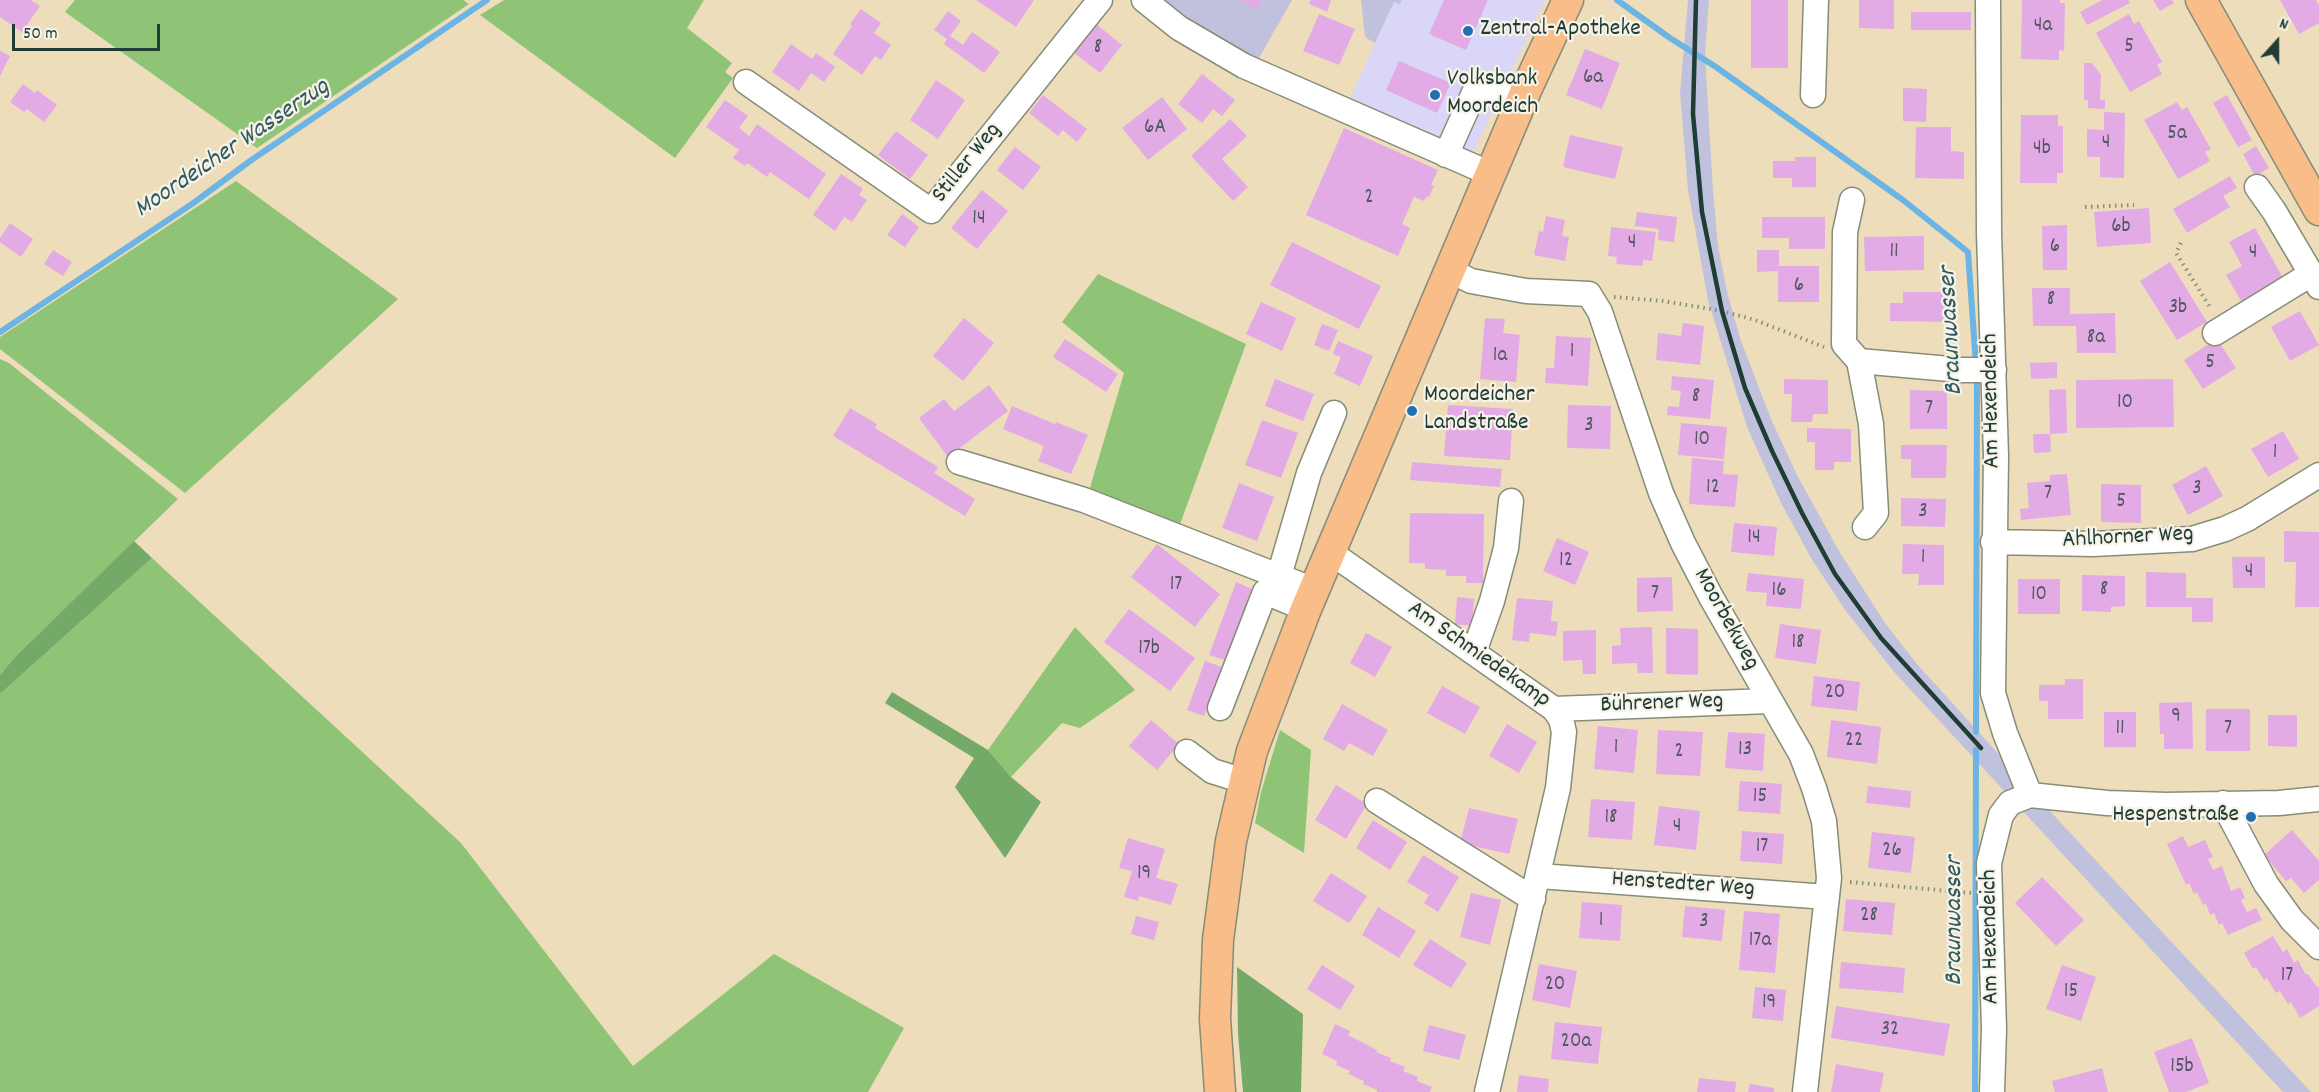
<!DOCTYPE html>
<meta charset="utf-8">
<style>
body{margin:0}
#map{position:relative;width:2319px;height:1092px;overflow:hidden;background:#edddbb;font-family:Dekko,sans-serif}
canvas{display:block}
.north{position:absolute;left:2247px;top:12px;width:60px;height:60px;-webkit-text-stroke:4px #f7f3e8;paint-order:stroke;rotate:21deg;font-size:16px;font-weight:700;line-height:24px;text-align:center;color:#1f3d34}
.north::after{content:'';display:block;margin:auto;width:21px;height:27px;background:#1f3d34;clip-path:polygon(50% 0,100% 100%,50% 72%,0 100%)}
.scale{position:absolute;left:12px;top:24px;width:148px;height:27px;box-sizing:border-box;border:3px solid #1f3d34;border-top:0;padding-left:8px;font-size:18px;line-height:21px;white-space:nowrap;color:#1f3d34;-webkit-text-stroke:4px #f7f3e8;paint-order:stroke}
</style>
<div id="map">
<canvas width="2319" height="1092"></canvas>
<div class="north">N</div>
<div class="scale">50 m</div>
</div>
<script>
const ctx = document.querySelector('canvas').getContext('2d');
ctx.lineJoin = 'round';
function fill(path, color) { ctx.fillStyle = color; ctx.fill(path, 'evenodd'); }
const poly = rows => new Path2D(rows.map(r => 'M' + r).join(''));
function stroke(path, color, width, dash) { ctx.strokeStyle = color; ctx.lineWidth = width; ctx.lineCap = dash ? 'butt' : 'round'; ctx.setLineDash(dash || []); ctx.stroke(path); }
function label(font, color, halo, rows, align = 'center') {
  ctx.font = font + ' Dekko,sans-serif'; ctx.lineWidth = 4.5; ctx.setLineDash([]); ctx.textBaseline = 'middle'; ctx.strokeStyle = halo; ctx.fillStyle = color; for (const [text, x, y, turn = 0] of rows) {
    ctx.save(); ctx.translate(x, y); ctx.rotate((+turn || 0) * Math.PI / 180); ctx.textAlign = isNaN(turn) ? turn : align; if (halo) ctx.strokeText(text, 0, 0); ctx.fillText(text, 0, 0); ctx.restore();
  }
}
fill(poly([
 [1402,0,1545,0,1473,153,1350,99,1394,1,1400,4]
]), '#dad6f7');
fill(poly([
 [1165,0,1292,0,1259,58,1233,48,1197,27],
 [1361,0,1402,0,1400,4,1394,2,1375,43,1365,37],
 [1688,0,1709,0,1705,55,1713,191,1718,246,1728,296,1741,341,1771,419,1797,475,1839,551,1885,623,1917,664,2060,822,2311,1092,2283,1092,1895,673,1845,610,1811,558,1780,501,1747,427,1708,300,1688,190,1680,93]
]), '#c0c2dd');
fill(poly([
 [75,0,463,0,469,4,257,148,65,12],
 [504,0,704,0,687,28,732,63,725,72,733,78,675,158,480,15],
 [236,181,398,299,185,493,0,349,0,337],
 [1098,274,1246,344,1176,535,1086,501,1124,373,1062,322],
 [0,359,9,363,178,499,14,658,0,675],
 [152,558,461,843,633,1066,774,954,904,1028,868,1092,0,1092,0,694],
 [1075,627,1135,690,1080,728,1062,723,1011,777,988,750],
 [1280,730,1311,750,1304,853,1255,823,1261,792]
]), '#8fc476');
fill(poly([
 [134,541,152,558,0,694,0,675,14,658],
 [892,692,988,750,1011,777,1041,802,1005,858,955,787,974,758,885,703],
 [1237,967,1303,1014,1301,1092,1243,1092,1238,1034]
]), '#73aa67');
stroke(poly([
 [1617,0,1670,38,1716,67,1903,200,1968,252,1976,365],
 [0,332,192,204,250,161,487,0],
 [1976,732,1977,376],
 [1975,1092,1976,750]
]), '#6bb4e3', 6);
fill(poly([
 [0,0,31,0,40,6,22,32,0,17],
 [976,0,1034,0,1016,27],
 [1239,0,1262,0,1257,10],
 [1311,0,1331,0,1327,12,1309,4],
 [1444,0,1488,0,1466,50,1429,34],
 [1751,0,1788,0,1788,68,1751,68],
 [1859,0,1894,0,1894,29,1859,28],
 [2022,0,2060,0,2060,3,2065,3,2064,51,2059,50,2059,60,2021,59],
 [2102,0,2128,0,2130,3,2087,25,2080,12],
 [2153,0,2172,0,2174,3,2160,11],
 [2280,0,2316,0,2319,5,2319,23,2299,34],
 [861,9,881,23,874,33,891,45,881,60,875,56,862,75,833,54,852,26,850,24],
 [948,11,961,21,950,36,963,45,972,32,1000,52,984,73,944,44,947,39,934,30],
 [1911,12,1971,12,1971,30,1911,30],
 [1319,14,1355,29,1339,65,1303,51],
 [2129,14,2134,24,2139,21,2162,62,2157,65,2162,74,2130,92,2096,33],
 [1096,24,1122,45,1100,73,1073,52],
 [791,44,812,59,816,53,835,67,824,82,811,73,799,91,772,72],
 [1585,49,1620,63,1602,109,1566,95],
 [0,51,10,56,0,76],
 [1399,61,1451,83,1437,113,1386,90],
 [2084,63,2092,63,2101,75,2100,100,2105,100,2105,109,2088,108,2088,100,2084,100],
 [1202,74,1235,100,1222,116,1213,109,1202,123,1178,104],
 [936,80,965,100,938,139,910,120],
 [23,84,35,93,37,90,57,105,44,122,27,109,24,112,10,102],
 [1903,88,1927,89,1926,122,1903,121],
 [1043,95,1087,129,1077,142,1063,130,1058,136,1029,113],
 [2227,95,2252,140,2238,147,2213,103],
 [1162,97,1187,129,1148,160,1122,128],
 [725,100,748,116,739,128,749,136,757,124,826,174,809,199,770,172,767,177,747,163,745,166,733,158,739,150,706,127],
 [2177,102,2182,110,2187,107,2211,149,2205,152,2210,161,2178,179,2144,120],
 [2104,112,2125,113,2124,178,2100,177,2100,157,2087,157,2087,129,2104,130],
 [2021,115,2058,115,2058,126,2063,126,2063,173,2057,173,2057,183,2020,183],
 [1230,119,1247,136,1222,159,1248,187,1233,201,1191,156],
 [1916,127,1951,127,1951,151,1964,152,1964,179,1915,178],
 [1344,128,1438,170,1431,185,1434,186,1429,197,1427,196,1424,201,1414,197,1402,224,1410,228,1398,256,1306,215],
 [896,131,928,155,910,179,878,155],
 [1570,135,1623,147,1615,179,1563,167],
 [2256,146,2269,168,2255,176,2243,154],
 [1015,147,1041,167,1023,190,997,170],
 [1795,157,1816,157,1816,187,1792,187,1792,178,1773,178,1773,161,1795,161],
 [841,174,863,189,859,195,867,200,852,222,844,217,835,231,813,215],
 [2230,176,2237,188,2223,196,2230,207,2187,233,2173,209],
 [982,190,1008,211,977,249,951,228],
 [2149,208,2151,243,2097,247,2094,212],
 [1637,212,1677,217,1674,242,1658,240,1659,229,1635,226],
 [902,214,919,227,905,247,887,235],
 [1546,216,1565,220,1562,236,1569,237,1565,261,1534,255,1539,231,1543,232],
 [1762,217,1825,217,1825,249,1789,249,1789,238,1762,238],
 [10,223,33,239,21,257,0,242,0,238],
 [2067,225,2067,270,2043,270,2042,226],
 [1611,227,1656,232,1652,261,1643,260,1643,266,1616,264,1617,257,1608,256],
 [2255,228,2283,278,2241,301,2226,275,2242,266,2229,242],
 [1924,236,1924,270,1865,271,1864,237],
 [1292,242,1381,286,1359,329,1270,285],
 [53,250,72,262,63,276,44,264],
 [1757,250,1779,250,1779,266,1819,266,1819,302,1778,302,1778,271,1757,272],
 [2170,262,2207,322,2177,340,2140,281],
 [2032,288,2070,288,2070,314,2115,313,2116,353,2077,353,2076,326,2033,326],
 [1903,292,1951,292,1950,322,1890,321,1890,303,1903,303],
 [1261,302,1296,318,1282,351,1246,334],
 [2300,311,2319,345,2290,361,2271,327],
 [964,318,994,343,963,381,933,356],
 [1485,318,1505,319,1503,333,1520,335,1516,382,1480,379],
 [1683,323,1704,326,1700,365,1656,360,1658,333,1681,336],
 [1322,324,1338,330,1329,351,1314,345],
 [1556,336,1591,338,1588,386,1545,383,1546,368,1554,368],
 [1065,339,1118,374,1106,392,1053,357],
 [2217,339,2236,368,2203,389,2184,360],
 [1338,341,1373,356,1360,386,1334,374,1341,357,1333,354],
 [2057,362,2057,378,2031,379,2030,363],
 [1672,376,1714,380,1710,419,1667,415,1668,406,1679,407,1681,391,1671,390],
 [1275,379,1314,394,1303,421,1265,406],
 [1784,379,1828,380,1828,414,1813,414,1812,422,1791,422,1792,394,1784,394],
 [2173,379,2174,427,2076,428,2076,380],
 [989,385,1008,411,948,457,919,418,944,399,954,411],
 [2066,389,2067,433,2050,434,2049,390],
 [1910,390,1947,391,1947,429,1910,429],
 [1448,405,1513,409,1510,460,1444,456],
 [1568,405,1611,406,1610,449,1567,448],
 [1012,406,1055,424,1056,422,1088,435,1071,474,1038,461,1044,446,1003,429],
 [850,408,877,424,875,428,938,467,934,473,975,499,965,516,833,436],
 [1262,420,1298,433,1281,478,1245,465],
 [1681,423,1727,427,1724,459,1678,455],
 [1807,428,1851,429,1851,462,1834,462,1834,470,1815,470,1815,442,1807,442],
 [2283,431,2299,459,2268,477,2251,449],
 [2033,434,2050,434,2051,452,2034,453],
 [1901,445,1947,445,1946,478,1911,478,1911,459,1901,459],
 [1692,458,1724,461,1723,474,1738,475,1735,507,1689,504],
 [1412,462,1502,469,1500,487,1410,480],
 [2206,466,2223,496,2188,515,2172,485],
 [2067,474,2071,515,2021,520,2020,509,2029,508,2027,483,2050,481,2050,475],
 [1239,483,1274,497,1257,541,1222,528],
 [2101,484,2141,485,2141,523,2101,522],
 [1901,498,1946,499,1945,527,1901,526],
 [1410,513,1484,514,1483,583,1466,583,1466,576,1446,576,1446,570,1425,569,1425,563,1409,563],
 [1734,523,1777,527,1774,556,1731,552],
 [2284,531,2319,532,2319,607,2295,607,2296,562,2284,562],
 [1557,538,1589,552,1575,585,1543,571],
 [1157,544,1220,594,1195,627,1131,577],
 [1903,544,1944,545,1944,585,1918,585,1919,574,1902,574],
 [2232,557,2265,557,2265,588,2233,588],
 [2146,572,2186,573,2186,598,2213,598,2213,622,2192,622,2192,607,2146,607],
 [1748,573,1804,579,1801,609,1766,606,1767,593,1746,591],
 [2082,575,2125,576,2125,606,2111,607,2111,612,2082,611],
 [1672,577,1673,611,1637,612,1637,578],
 [2018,579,2060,579,2060,614,2018,614],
 [1236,582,1252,589,1225,660,1209,655],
 [1457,597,1474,599,1472,626,1455,624],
 [1517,598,1553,601,1551,621,1558,622,1556,636,1530,633,1529,642,1512,640],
 [1129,609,1195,658,1170,691,1104,642],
 [1780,624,1821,630,1816,664,1775,658],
 [1652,627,1653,673,1638,673,1637,663,1612,664,1612,646,1621,645,1620,628],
 [1666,628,1698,629,1698,675,1666,674],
 [1596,630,1596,674,1583,674,1582,660,1563,661,1563,631],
 [1366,633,1392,647,1375,677,1350,663],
 [1205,661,1222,667,1204,716,1187,710],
 [1814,676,1860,682,1857,711,1811,706],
 [2065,679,2083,679,2083,719,2048,719,2048,701,2039,701,2039,685,2065,685],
 [1442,686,1480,707,1465,734,1427,713],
 [2192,702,2193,749,2164,749,2164,734,2160,734,2159,703],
 [1342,704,1388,730,1373,756,1349,743,1344,751,1323,739],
 [2206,709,2250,709,2250,751,2206,751],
 [2104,712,2136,712,2136,747,2104,747],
 [2268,715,2297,715,2297,747,2268,746],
 [1151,720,1179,744,1157,770,1129,746],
 [1831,720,1881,727,1877,764,1827,757],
 [1507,724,1537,742,1519,773,1489,756],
 [1598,726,1638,730,1634,773,1594,769],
 [1658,730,1703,732,1700,776,1656,774],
 [1728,732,1765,734,1763,771,1725,768],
 [1740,781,1782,784,1780,814,1738,811],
 [1336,785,1367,804,1346,839,1315,820],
 [1868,786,1911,791,1910,808,1866,803],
 [1591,799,1635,802,1632,840,1588,837],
 [1659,806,1700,811,1696,850,1654,845],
 [1469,808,1518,819,1509,854,1460,843],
 [1373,820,1407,842,1390,870,1356,848],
 [2292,830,2319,861,2319,880,2304,893,2291,878,2286,881,2264,855],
 [1742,831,1784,834,1782,864,1740,861],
 [1872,832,1915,837,1911,873,1868,868],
 [2183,836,2188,847,2205,840,2213,857,2208,859,2213,870,2222,866,2231,891,2240,887,2245,898,2241,900,2247,912,2256,908,2262,920,2228,935,2222,923,2219,925,2214,913,2210,915,2206,904,2203,905,2197,892,2194,894,2189,883,2186,885,2167,844],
 [1128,838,1165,849,1156,878,1178,884,1171,905,1139,896,1138,901,1124,897,1132,871,1119,868],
 [1423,855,1459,877,1438,912,1424,903,1429,895,1407,882],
 [1331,873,1367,896,1349,923,1313,901],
 [2042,877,2084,920,2056,946,2015,903],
 [1471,893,1501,900,1490,945,1460,937],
 [1846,899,1895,903,1892,935,1843,931],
 [1582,902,1622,905,1620,941,1579,938],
 [1685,906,1725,910,1722,941,1682,937],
 [1378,907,1416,931,1399,958,1362,935],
 [1744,911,1780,914,1775,973,1739,970],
 [1136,916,1159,922,1154,940,1131,934],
 [2273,936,2283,952,2287,949,2294,963,2298,960,2306,975,2308,974,2317,987,2319,986,2319,1006,2300,1018,2291,1002,2288,1004,2280,991,2276,993,2267,978,2264,980,2256,967,2253,969,2244,953],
 [1430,939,1467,963,1451,988,1413,965],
 [1841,962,1905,968,1903,993,1839,988],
 [1539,964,1577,971,1570,1008,1532,1000],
 [1322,965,1355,986,1340,1010,1307,989],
 [2062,965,2096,977,2081,1021,2046,1009],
 [1755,987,1786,990,1783,1021,1752,1018],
 [1836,1006,1950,1024,1944,1056,1831,1038],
 [1555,1022,1602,1027,1598,1064,1551,1059],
 [1335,1024,1350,1031,1348,1035,1377,1050,1376,1052,1391,1058,1390,1061,1405,1067,1403,1071,1418,1077,1417,1081,1432,1087,1430,1092,1377,1092,1377,1090,1363,1084,1364,1081,1348,1074,1350,1071,1336,1065,1337,1061,1322,1054],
 [1429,1025,1466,1035,1459,1060,1423,1051],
 [2192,1038,2209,1083,2186,1092,2169,1092,2154,1052],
 [1836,1064,1884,1073,1880,1092,1831,1092],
 [2102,1068,2108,1092,2055,1092,2052,1081],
 [1519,1075,1549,1079,1548,1092,1517,1092],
 [1699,1078,1736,1082,1735,1092,1697,1092],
 [1750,1084,1774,1088,1774,1092,1748,1092]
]), '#e3abe5');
const minor = poly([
 [1144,0,1179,28,1244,66,1491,174],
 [1988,0,1989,233,1996,456,1993,693,2005,733,2030,795],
 [746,82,931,211,1100,0],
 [1813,95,1816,0],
 [1446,155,1478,84,1521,104],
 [2257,187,2274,211,2319,287],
 [1852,200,1845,232,1844,344,1859,361],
 [1449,270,1471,281,1526,291,1589,294,1600,312,1661,493,1683,543,1711,597,1801,754,1814,788,1824,821,1829,878,1805,1092],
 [2215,333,2311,274],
 [959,462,1084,500,1314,590],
 [1865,527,1876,513,1871,424,1859,361,1961,370,1994,370],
 [1993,542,2093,544,2192,539,2225,529,2247,519,2319,475],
 [1330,552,1554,709,1561,719,1564,732,1558,788,1487,1092],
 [1279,576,1309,473,1334,413],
 [1474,652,1492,601,1506,548,1511,501],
 [1220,708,1265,592,1306,609],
 [1554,709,1769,701],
 [1187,752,1212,771,1244,781],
 [1377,801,1533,899],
 [2223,803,2266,884,2292,920,2319,947],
 [1539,876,1827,897],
 [1992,1092,1994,1029,1989,863,2001,815,2010,803,2030,795,2107,803,2166,805,2279,803,2319,799]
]);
const major = poly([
 [2201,0,2319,210],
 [1220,1092,1215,1019,1218,940,1231,841,1252,751,1306,609,1527,88,1568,0]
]);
stroke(minor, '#868d78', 27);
stroke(major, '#868d78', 33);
stroke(poly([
 [2085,207,2134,205],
 [2181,243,2176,253,2210,307],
 [1614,297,1663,301,1722,311,1755,320,1824,347],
 [1850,882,1971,893]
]), '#868d78', 4, [1.5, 4.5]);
stroke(minor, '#fff', 24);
stroke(major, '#f8bd89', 30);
stroke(poly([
 [1696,0,1693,114,1702,212,1722,311,1745,388,1772,451,1802,513,1835,574,1881,638,1981,748]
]), '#1f3d34', 4.5);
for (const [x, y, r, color] of [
 [1468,31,6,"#1f6fb2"],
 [1435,95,6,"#1f6fb2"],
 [1412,411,6,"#1f6fb2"],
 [2251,817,6,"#1f6fb2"]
]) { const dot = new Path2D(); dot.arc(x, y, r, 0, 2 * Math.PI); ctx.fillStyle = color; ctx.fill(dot); stroke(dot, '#f7f3e8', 2); }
label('21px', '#505860', null, [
 ["4a",2043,27],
 ["5",2129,48],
 ["8",1098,49],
 ["6a",1593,79],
 ["6A",1155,129],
 ["5a",2177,135],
 ["4",2106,144],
 ["4b",2042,150],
 ["2",1369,199],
 ["14",979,220],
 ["6b",2121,228],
 ["4",1632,244],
 ["6",2055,248],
 ["11",1894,253],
 ["4",2253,254],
 ["6",1799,287],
 ["8",2051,301],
 ["3b",2178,309],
 ["8a",2096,339],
 ["1",1572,353],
 ["1a",1500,357],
 ["5",2210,364],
 ["8",1696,398],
 ["10",2125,404],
 ["7",1929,410],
 ["3",1589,427],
 ["10",1702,441],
 ["1",2275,454],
 ["12",1713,489],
 ["3",2197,490],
 ["7",2048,495],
 ["5",2121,503],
 ["3",1923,513],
 ["14",1754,539],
 ["1",1923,559],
 ["12",1566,562],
 ["4",2249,573],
 ["17",1176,586],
 ["8",2104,591],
 ["16",1779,592],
 ["7",1655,595],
 ["10",2039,596],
 ["18",1798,644],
 ["17b",1149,650],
 ["20",1835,694],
 ["9",2176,718],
 ["11",2120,730],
 ["7",2228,730],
 ["22",1854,742],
 ["1",1616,749],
 ["13",1745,751],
 ["2",1679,753],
 ["15",1760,798],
 ["18",1611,819],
 ["4",1677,828],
 ["17",1762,848],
 ["26",1892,852],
 ["19",1144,875],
 ["28",1869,917],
 ["1",1601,922],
 ["3",1704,923],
 ["17a",1760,942],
 ["17",2287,977],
 ["20",1555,986],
 ["15",2071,993],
 ["19",1769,1004],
 ["32",1890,1031],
 ["20a",1576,1043],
 ["15b",2182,1068]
]);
label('24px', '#1f3d34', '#f7f3e8', [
 ["Zentral-Apotheke",1480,31],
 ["Volksbank",1447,81],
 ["Moordeich",1447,109],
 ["Moordeicher",1424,397],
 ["Landstraße",1424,425],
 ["Hespenstraße",2239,817,"right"]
], 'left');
label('24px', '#1f3d34', '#f7f3e8', [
 ["Stiller Weg",968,164,-51],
 ["Am Hexendeich",1993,401,-91],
 ["Ahlhorner Weg",2128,539,-3],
 ["Moorbekweg",1725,620,61],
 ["Am Schmiedekamp",1478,656,35],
 ["Bührener Weg",1662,705,-2],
 ["Henstedter Weg",1683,886,4],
 ["Am Hexendeich",1992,937,-91]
]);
label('italic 26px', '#325b60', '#f7f3e8', [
 ["Moordeicher Wasserzug",233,150,-34],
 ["Braunwasser",1953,331,-93],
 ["Braunwasser",1956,921,-90]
]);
</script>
